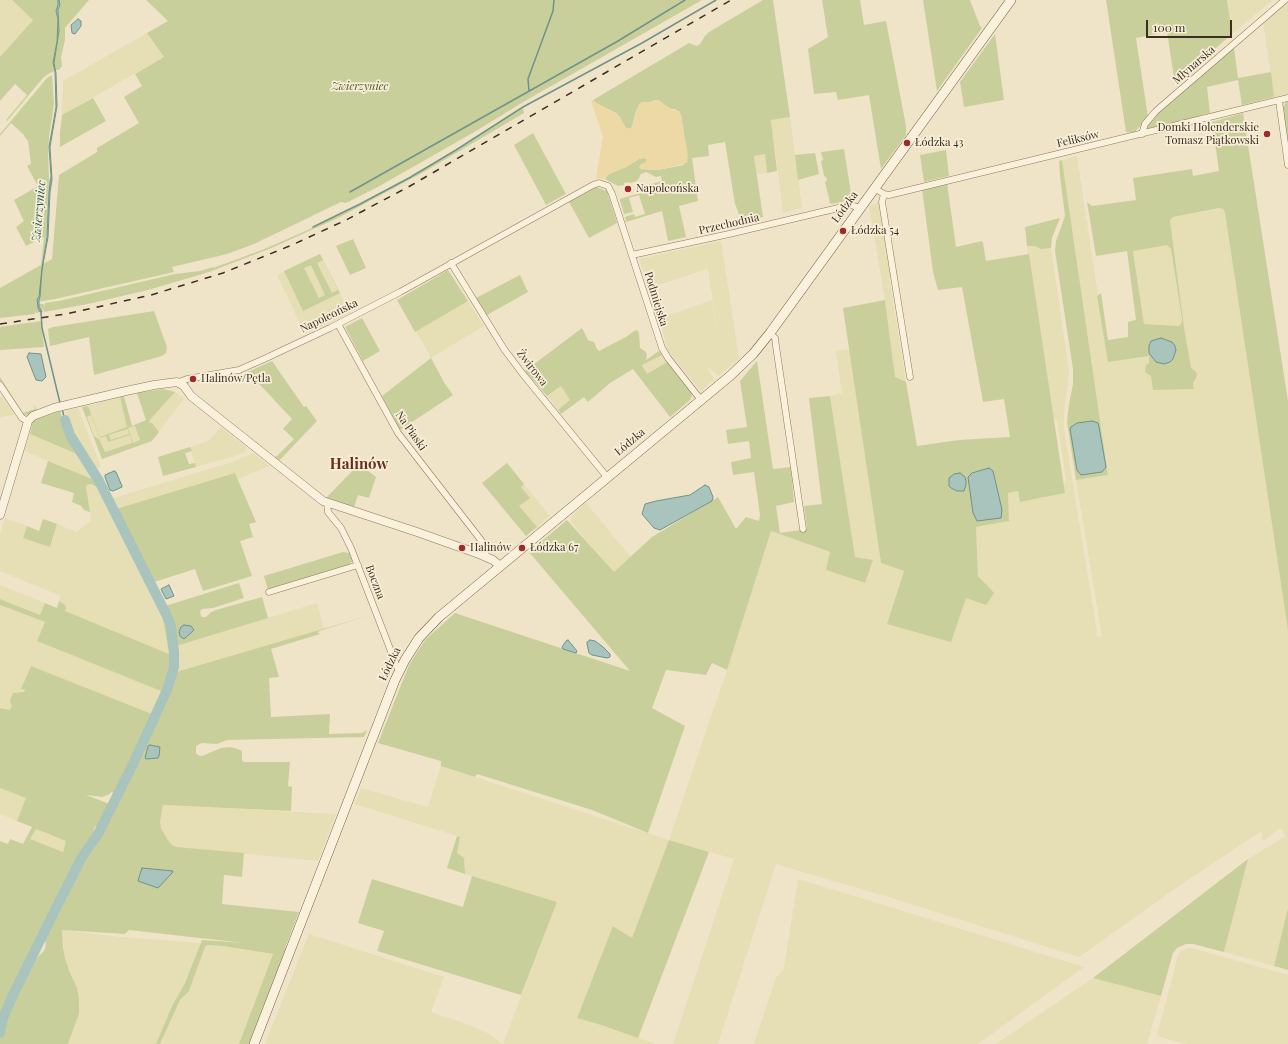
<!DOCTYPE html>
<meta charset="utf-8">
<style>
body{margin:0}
#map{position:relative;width:1288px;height:1044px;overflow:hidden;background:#f0e4c8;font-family:"Playfair Display",serif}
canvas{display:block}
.scale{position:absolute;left:1146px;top:20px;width:86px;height:18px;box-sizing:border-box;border:2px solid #3d2e20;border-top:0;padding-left:5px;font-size:12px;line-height:14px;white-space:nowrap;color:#3d2e20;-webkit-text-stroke:3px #f7eed8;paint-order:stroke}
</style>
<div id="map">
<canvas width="1288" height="1044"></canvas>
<div class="scale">100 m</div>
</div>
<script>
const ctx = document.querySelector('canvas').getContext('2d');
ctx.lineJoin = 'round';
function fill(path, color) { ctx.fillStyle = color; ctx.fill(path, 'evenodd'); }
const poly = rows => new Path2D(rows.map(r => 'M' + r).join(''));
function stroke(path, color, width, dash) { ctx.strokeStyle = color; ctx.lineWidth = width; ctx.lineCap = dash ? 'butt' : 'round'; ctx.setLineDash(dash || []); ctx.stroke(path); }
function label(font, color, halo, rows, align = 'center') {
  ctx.font = font + ' "Playfair Display",serif'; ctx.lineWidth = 3.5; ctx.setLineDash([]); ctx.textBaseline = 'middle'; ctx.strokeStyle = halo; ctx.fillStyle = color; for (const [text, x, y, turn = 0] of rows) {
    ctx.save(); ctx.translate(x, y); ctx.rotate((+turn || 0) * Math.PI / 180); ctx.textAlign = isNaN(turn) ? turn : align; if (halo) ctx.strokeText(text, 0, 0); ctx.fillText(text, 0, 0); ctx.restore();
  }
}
fill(poly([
 [0,0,12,0,33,20,0,57],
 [1227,0,1273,0,1232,34],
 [1288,1,1288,94,1274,97,1263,21],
 [147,33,164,57,62,115,63,81],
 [790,117,802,208,783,213,771,119],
 [765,154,767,173,757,174,754,156],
 [1077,156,1108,362,1149,356,1194,388,1184,327,1170,220,1173,217,1220,208,1223,209,1225,213,1288,630,1288,908,1274,966,1224,952,1248,859,1286,836,1280,828,1263,841,1261,831,1172,891,1079,957,895,899,776,864,718,1044,673,1044,734,859,669,840,632,938,614,926,577,1017,656,1044,265,1044,309,934,444,977,431,1012,467,1024,487,1033,503,1044,557,902,465,874,464,858,457,853,460,837,355,804,361,788,428,807,441,766,669,840,727,670,771,531,831,553,826,570,864,583,873,561,855,557,830,396,842,393,836,351,850,349,881,563,904,571,887,624,966,598,978,576,976,527,1009,521,1008,493,1018,491,1020,502,1065,493,1064,485,1066,479,1057,421,1053,418,1027,246,1035,246,1041,249,1051,248,1069,371,1068,382,1064,412,1064,429,1097,632,1096,636,1102,637,1076,480,1108,475,1062,160],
 [880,202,892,276,889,277,906,382,895,378,885,300,869,206],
 [721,241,739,358,723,372,708,269,649,288,639,259],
 [1167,245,1171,249,1182,319,1181,324,1180,326,1144,324,1133,250],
 [320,254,350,313,305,334,277,275],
 [712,300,723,372,719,376,707,367,714,380,701,391,668,351,663,333,662,327,663,321,669,315],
 [468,301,484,326,431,358,416,331],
 [662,355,667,362,647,374,642,365],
 [561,386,571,400,558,410,547,396],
 [175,392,184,399,152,440,147,423],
 [0,397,3,397,15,415,0,417],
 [120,397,128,427,106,436,108,442,111,441,109,435,128,428,133,443,105,452,99,439,95,436,87,417,91,415,88,406],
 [78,408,101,467,93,470,85,455,65,411],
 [135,426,141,441,133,443,128,428],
 [221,427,246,447,245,452,235,456,196,467,190,447,208,441],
 [30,434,79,455,95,480,24,451],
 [253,453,269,466,238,479,235,473,116,509,111,499,235,461],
 [507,463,550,516,526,536,482,483],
 [91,484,99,488,133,554,144,582,161,608,169,654,64,611,64,604,59,601,61,596,0,571,0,534,5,518,27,526,23,537,51,546,57,524,77,532,90,521,91,516,85,487,87,485],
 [586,503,631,557,614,573,571,522,571,517],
 [0,585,45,603,40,615,0,599],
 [317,603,324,629,176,672,177,652,175,646],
 [0,605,45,622,38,641,161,691,152,714,31,666,22,689,25,690,24,692,10,710,0,708],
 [0,788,27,798,17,821,0,814],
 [163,805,336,814,318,861,177,847,172,845,168,840,161,828,160,822],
 [36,829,66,841,63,852,30,839],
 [798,879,877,903,1084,967,978,1044,754,1044,776,978,784,968],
 [62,930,121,937,201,943,185,983,172,1006,156,1044,68,1044,79,1014,70,973,65,958],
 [207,945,223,946,273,954,239,1044,160,1044,180,1000,189,991,205,947],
 [1188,948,1192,948,1288,975,1288,1044,1186,1044,1157,1036,1178,955,1180,952],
 [1093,978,1161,996,1147,1044,996,1044]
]), '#e6deb5');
fill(poly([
 [12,0,58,0,58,5,56,11,58,19,58,31,53,63,55,71,48,74,43,78,7,121,6,120,27,95,15,84,0,101,0,57,33,20],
 [59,0,89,0,65,28,65,40,61,57,62,66,59,70,56,70,54,63,59,31,58,10,60,5],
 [146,0,702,0,525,101,476,131,376,188,346,203,341,202,254,244,227,254,172,267,174,272,55,299,37,302,40,312,36,313,35,311,35,314,0,318,0,288,41,265,44,237,26,246,16,227,24,221,14,200,38,186,27,166,31,164,28,141,24,136,24,135,11,123,0,136,0,134,47,78,52,75,54,104,49,137,48,154,49,180,51,179,51,182,49,192,48,221,43,264,52,259,59,175,97,152,97,148,139,123,124,97,142,86,135,74,164,57,147,33,168,21],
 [763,0,773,0,790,117,771,120,777,171,767,173,765,154,754,156,763,217,743,220,741,219,735,204,725,142,708,145,709,156,692,158,698,201,679,206,686,237,668,241,662,211,626,222,625,217,634,214,635,217,645,214,639,195,629,198,633,212,624,214,620,200,620,199,647,191,647,189,639,192,638,188,662,181,661,176,656,177,646,172,641,174,637,181,630,183,629,182,624,183,624,185,618,186,605,179,609,174,626,167,639,159,644,158,647,159,646,162,640,169,658,170,684,165,684,135,681,115,675,109,671,109,665,106,660,101,655,100,650,102,646,102,636,111,632,127,630,129,626,128,619,116,616,113,596,103,593,100,689,43,697,46,700,44,705,36,709,32],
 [822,0,860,0,864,25,886,21,906,126,906,135,881,169,869,95,838,100,836,92,814,94,808,49,828,37],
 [923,0,970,0,980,26,982,28,937,91],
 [1106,0,1227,0,1232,34,1175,84,1167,32,1136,38,1148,117,1134,133,1126,132],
 [995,34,1004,100,964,107,960,82],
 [1234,47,1238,78,1271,72,1274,97,1242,105,1238,80,1207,87,1210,113,1222,110,1221,112,1205,114,1189,120,1186,120,1139,132,1157,113],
 [93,98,106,121,60,147,60,132,62,115],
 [1286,102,1288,102,1288,149,1282,109],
 [523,108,524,113,422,173,336,219,269,249,209,272,148,290,88,304,44,312,43,308,42,312,39,308,39,304,44,304,45,308,45,303,59,301,175,274,200,271,213,267,213,268,262,250,310,229,376,196,459,149],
 [1243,113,1288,401,1288,630,1225,213,1223,209,1219,208,1173,217,1170,220,1184,327,1191,368,1196,372,1197,376,1193,383,1194,389,1153,390,1151,376,1145,372,1146,365,1149,363,1149,356,1108,362,1097,296,1101,293,1108,340,1128,337,1128,322,1136,320,1127,251,1096,256,1087,202,1092,206,1136,200,1133,178,1192,169,1193,176,1219,171,1212,122],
 [1167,245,1171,249,1182,319,1181,324,1179,326,1144,324,1133,251],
 [533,133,566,194,546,205,514,145],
 [844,149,852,200,832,204,830,203,825,182,827,180,826,177,824,176,821,161,823,160,821,152],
 [946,150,949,176,924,182,920,155],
 [815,153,819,174,798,180,795,155],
 [1062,160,1108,475,1076,480,1067,422,1069,404,1073,384,1073,369,1055,251,1056,241,1065,216,1060,176,1059,161],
 [947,183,956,247,982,241,983,243,986,261,1029,254,1065,493,1020,502,1018,491,1008,493,1009,521,976,527,978,576,994,593,986,605,966,598,951,642,887,624,904,571,881,563,843,308,885,300,895,377,906,382,917,446,959,440,1010,437,1004,399,983,402,962,287,938,290,933,272,922,189],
 [596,187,607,191,617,223,589,238,569,202],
 [1060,218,1052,238,1051,248,1041,249,1035,246,1027,246,1025,227],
 [353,239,366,268,350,275,336,246],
 [320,254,340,293,303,311,284,271],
 [323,260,338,290,332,293,317,263],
 [311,265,325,295,319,298,304,268],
 [448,270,468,301,415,332,397,300],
 [520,275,528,292,487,315,476,298],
 [154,311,167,347,166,353,162,356,94,375,89,337,50,346,48,329,53,327],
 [362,318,380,351,363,361,345,327],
 [41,321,44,347,0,350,0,327,33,322,34,324,34,322],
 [582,328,588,340,594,342,597,349,599,351,626,337,634,331,637,330,639,333,640,348,645,351,647,354,646,360,659,351,662,355,642,365,647,374,667,362,691,392,692,396,690,400,670,417,633,369,610,383,588,402,584,397,561,414,558,410,570,400,561,386,547,396,525,371],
 [431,358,445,384,453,395,400,430,382,396],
 [272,361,304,407,306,406,317,421,279,461,274,457,277,456,294,439,283,429,292,419,248,372],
 [757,361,773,469,791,467,794,502,776,506,780,533,807,529,804,506,822,504,809,398,830,396,855,557,873,560,865,583,826,570,830,552,771,531,727,670,712,663,706,675,666,670,652,708,685,726,648,833,592,810,477,774,475,777,441,766,441,761,378,743,409,665,425,640,455,613,630,671,529,552,567,520,614,572,652,537,718,497,736,529,746,517,759,521,760,515,754,472,733,475,731,462,751,458,749,441,728,444,726,430,747,427,740,381],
 [0,377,23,413,35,409,34,404,37,410,36,412,26,415,22,414,0,381],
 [163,389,175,392,149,421,150,423,152,423,159,432,152,441,102,459,82,407,88,406,100,437,127,427,120,397,124,396,132,426,146,420,137,393],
 [91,415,100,438,106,436,108,442,130,435,132,443,105,452,99,439,94,436,87,417],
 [135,426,140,440,133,443,128,428],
 [128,429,129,434,111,440,109,435],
 [60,411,66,430,79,455,30,434,33,421],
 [190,447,192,451,185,453,189,464,195,463,196,467,163,476,158,457],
 [48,461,95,480,99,488,111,499,116,509,235,473,256,522,249,524,253,537,240,541,252,576,203,591,195,569,154,582,165,606,239,583,244,598,213,608,202,609,200,612,201,615,202,617,206,617,211,612,216,610,262,597,268,618,176,646,176,672,374,614,319,631,318,633,320,634,271,649,279,677,269,678,271,717,330,714,329,734,362,733,367,730,364,737,227,740,217,744,202,743,196,746,196,753,198,755,202,756,221,748,230,747,238,749,242,751,242,760,244,762,290,762,288,786,292,787,291,811,163,805,160,822,161,828,168,840,172,845,177,847,244,853,242,877,224,875,222,904,299,912,285,948,288,949,251,1044,239,1044,273,954,223,946,207,945,205,947,189,991,180,1000,160,1044,156,1044,172,1006,185,983,202,940,244,943,129,930,125,934,62,930,63,947,65,958,70,973,77,988,79,1000,79,1014,68,1044,0,1044,0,841,8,844,10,839,23,844,32,827,17,821,26,798,0,788,0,708,10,710,12,706,10,701,13,693,24,692,25,690,21,689,31,666,152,714,161,691,37,641,45,622,0,605,0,599,40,615,45,603,57,608,59,601,64,604,66,607,65,611,169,654,161,608,144,582,133,554,99,488,91,484,87,485,86,487,90,512,84,510,81,506,72,502,74,493,41,483],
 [112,792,120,796,115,806,86,795,102,797,108,795],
 [96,826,102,829,58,908,54,907,73,870,93,839,94,828],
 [36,829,66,841,63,852,30,839],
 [40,936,45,940,46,945,44,951,32,962,26,965],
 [507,463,524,484,521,487,530,498,519,506,537,527,526,536,482,483],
 [359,464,376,477,369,498,358,495,354,507,326,498],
 [43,519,57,524,50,547,23,538,27,526,39,531],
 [343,552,351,553,353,560,349,565,268,590,264,576],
 [457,836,460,837,457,853,464,858,465,874,447,868],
 [669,840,709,852,638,1038,601,1025,577,1018,613,926,632,938],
 [1248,859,1224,952,1193,944,1186,944,1177,948,1173,953,1161,996,1093,978],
 [472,876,557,902,521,995,377,951,384,931,358,923,372,879,463,907],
 [1288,908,1288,970,1274,966]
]), '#c9cf9b');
fill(poly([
 [593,100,596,103,616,113,619,116,626,128,630,129,633,127,636,111,639,104,642,102,649,102,658,100,671,109,679,111,681,115,688,155,687,163,658,170,640,169,639,167,641,164,646,162,647,159,644,158,638,159,626,167,609,174,605,179,596,178,603,136,591,101]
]), '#ecd9a5');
const water = poly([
 [58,0,59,0,60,5,58,10,59,31,54,63,56,73,57,106,50,147,52,180,50,192,48,237,42,270,40,297,39,300,39,307,42,312,40,312,38,308,37,299,39,297,42,268,47,237,49,192,51,176,49,147,56,107,55,71,53,63,57,41,58,19,56,11,58,5,58,0],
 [78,19,81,21,81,26,75,34,72,33,71,25,78,19],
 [1161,338,1172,342,1175,346,1176,350,1173,359,1170,362,1164,364,1156,362,1149,353,1149,346,1151,341,1161,338],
 [29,353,41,354,46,377,42,381,36,380,27,357,29,353],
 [1092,421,1098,423,1099,427,1106,467,1102,472,1081,475,1077,470,1070,429,1071,427,1077,423,1092,421],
 [989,468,993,471,1002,510,1001,518,977,521,973,513,968,477,972,473,989,468],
 [114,471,116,472,122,486,122,487,113,491,110,490,105,477,105,475,114,471],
 [960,473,965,477,966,481,966,485,964,491,957,491,951,488,949,486,949,478,954,474,960,473],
 [705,485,709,487,713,497,712,501,660,530,654,528,642,514,645,504,656,501,690,495,705,485],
 [169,585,174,596,166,599,161,589,169,585],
 [184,625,191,626,194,630,184,639,180,636,179,632,181,627,184,625],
 [568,640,577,651,576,653,563,649,562,647,566,641,568,640],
 [590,640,595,641,603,647,610,654,610,657,607,658,592,655,589,653,587,644,587,642,590,640],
 [150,745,160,747,159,756,158,758,146,759,145,758,148,746,150,745],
 [142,868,173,871,172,873,158,888,138,881,142,868]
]);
fill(water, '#a9c4bc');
stroke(water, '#6f938a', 1);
stroke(poly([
 [529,91,528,79,553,11,554,0],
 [350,192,618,41,685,0],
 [313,227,360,204,409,178,456,150,523,107,642,43,716,0],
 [41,311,42,328,60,403],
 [62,409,65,420]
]), '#6f938a', 1.5);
stroke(poly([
 [0,1033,3,1018,12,997,57,906,82,857,98,834,133,764,167,690,174,667,174,652,171,626,167,616,99,481,70,435,65,420]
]), '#a9c4bc', 10);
const minor = poly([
 [1279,101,1288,165],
 [1142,134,1145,124,1156,111,1285,0],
 [874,188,884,194,889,195,1288,98],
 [884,194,882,202,910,377],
 [632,255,729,234,851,205,860,208],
 [451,263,504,349,522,373,607,477],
 [338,324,398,433,484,544,486,557],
 [770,333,775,338,776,346,803,529],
 [179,382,187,379,239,370,264,359,330,328,400,292,593,185,599,183,608,186,612,194,662,348,668,358,701,400],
 [0,385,22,418,28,421],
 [327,503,328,512,341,528,351,548,399,672],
 [269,592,358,565]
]);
const tertiary = poly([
 [0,515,27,425,28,421,33,416,54,408,126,391,154,385,177,382,184,386,191,396,323,501,417,532,479,554,493,560,500,566]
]);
const secondary = poly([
 [254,1044,395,680,405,660,419,638,439,617,730,376,753,354,770,333,1011,0]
]);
stroke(minor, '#8d765c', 7);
stroke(tertiary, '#8d765c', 9);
stroke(secondary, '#6f573f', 10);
stroke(minor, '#faf1dc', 6);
stroke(tertiary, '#faf1dc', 8);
stroke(secondary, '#faf1dc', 9);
stroke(poly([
 [0,324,66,314,151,295,223,273,292,245,346,220,410,186,731,0]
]), '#3d2e20', 1.5, [7, 7]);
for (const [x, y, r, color] of [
 [1267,134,4,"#9e2a2b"],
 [907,143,4,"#9e2a2b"],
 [628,189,4,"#9e2a2b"],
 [843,231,4,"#9e2a2b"],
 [193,379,4,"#9e2a2b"],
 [462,548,4,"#9e2a2b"],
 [522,548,4,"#9e2a2b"]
]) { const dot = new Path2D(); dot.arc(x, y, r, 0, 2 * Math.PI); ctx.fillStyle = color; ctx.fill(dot); stroke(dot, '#f7eed8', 1.5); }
label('11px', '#3d2e20', '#f7eed8', [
 ["Młynarska",1194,65,-41],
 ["Feliksów",1078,139,-13],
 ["Łódzka",845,207,-54],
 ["Przechodnia",729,224,-13],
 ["Podmiejska",656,299,73],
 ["Napoleońska",329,316,-26],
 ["Żwirowa",532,368,52],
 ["Na Piaski",411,431,55],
 ["Łódzka",630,442,-40],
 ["Boczna",375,582,69],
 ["Łódzka",390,664,-64]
]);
label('italic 11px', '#4d5a26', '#f7eed8', [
 ["Zwierzyniec",360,87]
]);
label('11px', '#3d2e20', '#f7eed8', [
 ["Domki Holenderskie",1259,128,"right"],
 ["Tomasz Piątkowski",1259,141,"right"],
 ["Łódzka 43",915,143],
 ["Napoleońska",636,189],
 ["Łódzka 54",851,231],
 ["Halinów/Pętla",201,379],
 ["Halinów",470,548],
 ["Łódzka 67",530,548]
], 'left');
label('italic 12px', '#2f5d5a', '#f7eed8', [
 ["Zwierzyniec",39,211,-85]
]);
label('bold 15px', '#6b2e1e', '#f7eed8', [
 ["Halinów",359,464]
]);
</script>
